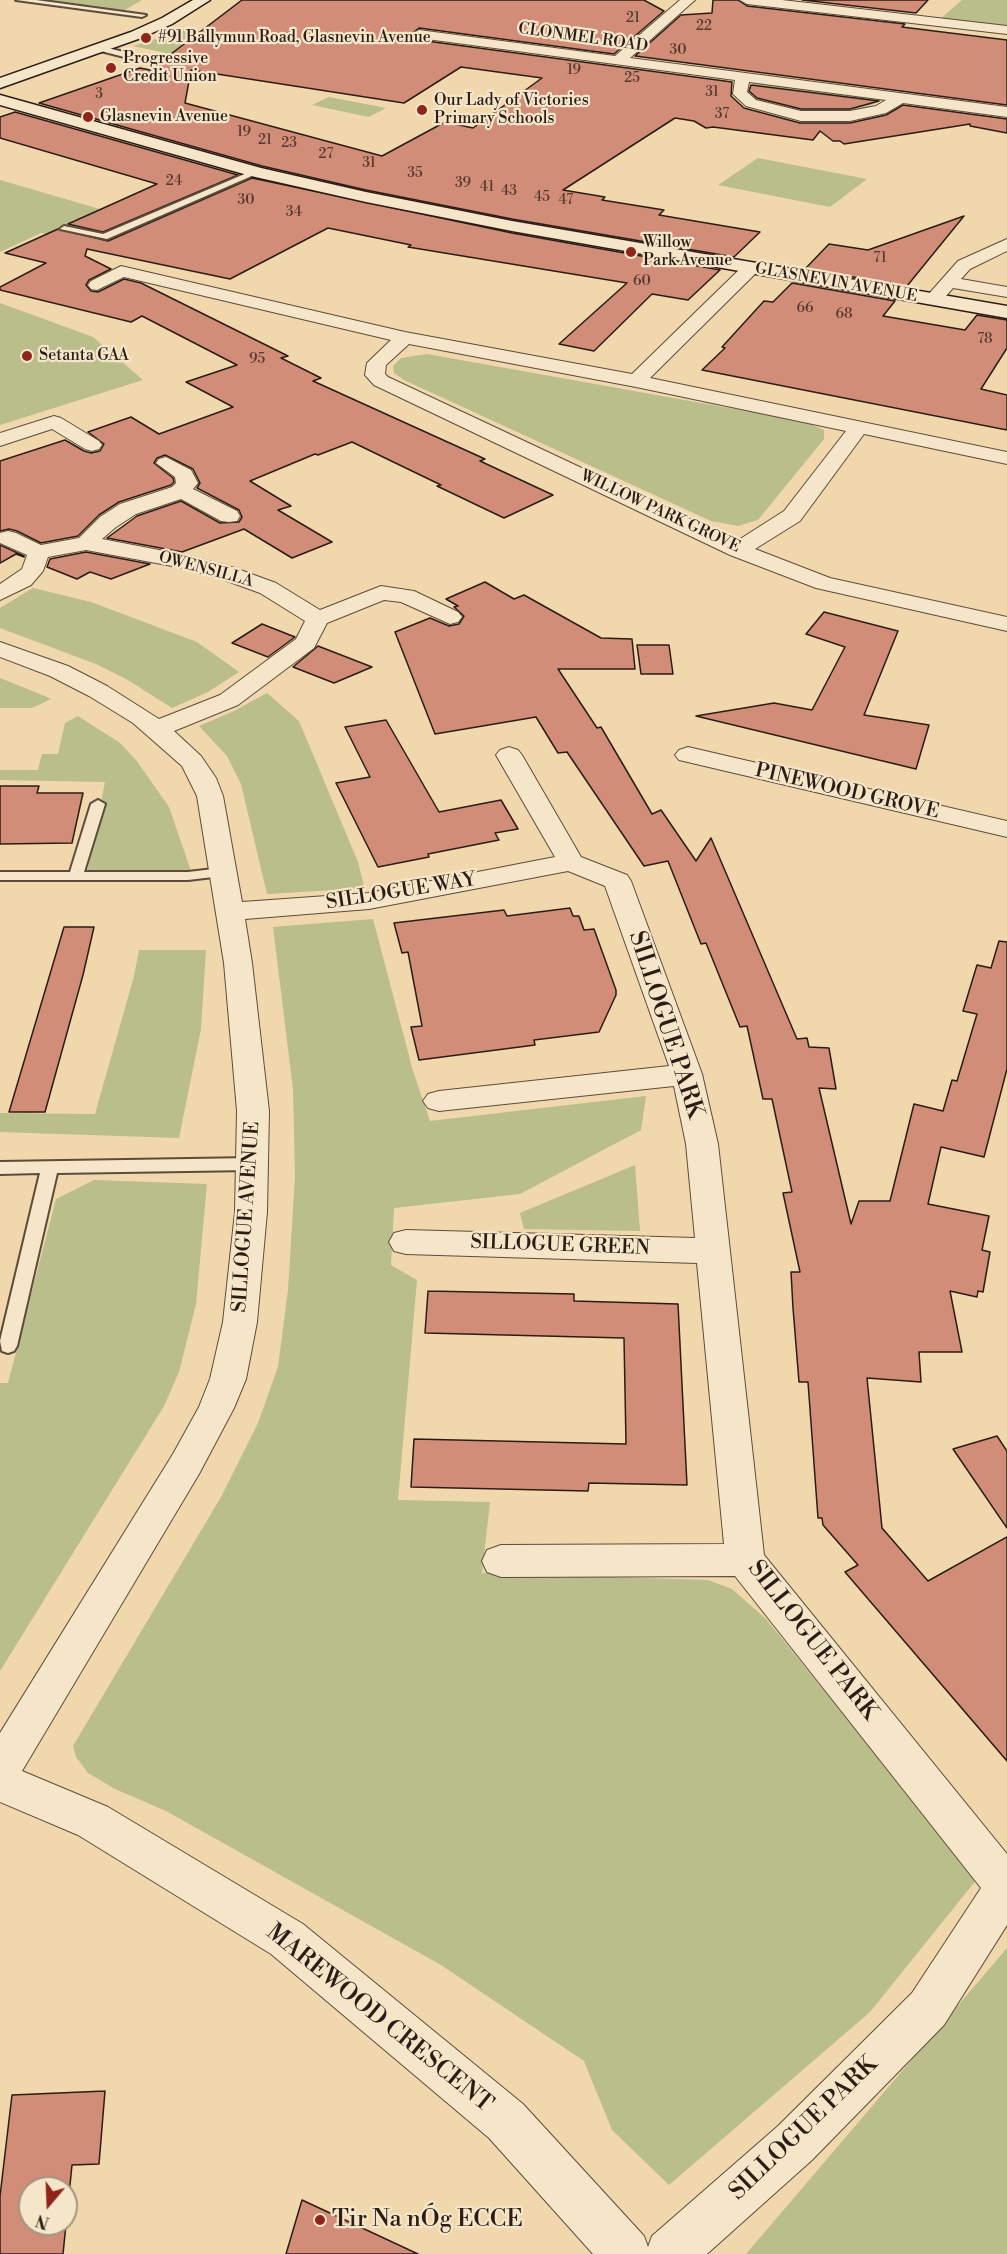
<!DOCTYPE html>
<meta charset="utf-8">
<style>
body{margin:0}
#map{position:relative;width:1007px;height:2254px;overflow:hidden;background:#f0d7ac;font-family:"Libre Bodoni",serif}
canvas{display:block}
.north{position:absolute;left:18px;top:2176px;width:60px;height:60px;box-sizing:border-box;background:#f5e5c9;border:2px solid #a49581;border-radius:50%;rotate:199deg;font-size:16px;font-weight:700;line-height:24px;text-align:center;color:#2b1d15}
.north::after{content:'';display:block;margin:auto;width:21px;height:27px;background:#8f2418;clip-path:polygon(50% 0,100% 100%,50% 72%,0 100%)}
</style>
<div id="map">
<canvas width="1007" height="2254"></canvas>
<div class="north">N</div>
</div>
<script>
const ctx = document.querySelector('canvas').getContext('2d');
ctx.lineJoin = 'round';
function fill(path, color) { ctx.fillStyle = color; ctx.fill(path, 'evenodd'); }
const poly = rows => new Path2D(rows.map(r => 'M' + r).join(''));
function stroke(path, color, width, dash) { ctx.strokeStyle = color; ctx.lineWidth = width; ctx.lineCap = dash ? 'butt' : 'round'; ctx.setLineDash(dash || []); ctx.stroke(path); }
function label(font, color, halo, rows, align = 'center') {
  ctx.font = font + ' "Libre Bodoni",serif'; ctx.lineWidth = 4.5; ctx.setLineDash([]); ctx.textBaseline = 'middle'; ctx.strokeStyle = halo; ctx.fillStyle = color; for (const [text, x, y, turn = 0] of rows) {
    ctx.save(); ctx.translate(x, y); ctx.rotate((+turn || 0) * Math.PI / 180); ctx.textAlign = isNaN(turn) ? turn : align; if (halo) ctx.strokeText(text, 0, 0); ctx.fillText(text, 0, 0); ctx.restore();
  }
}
fill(poly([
 [31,0,142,0,123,11],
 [962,0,1007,0,1007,29,938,21],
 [187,29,216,34,171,54,133,46],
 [753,83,882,100,855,113,808,113,767,105,755,99,748,92],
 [329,97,386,108,369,117,312,105],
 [758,158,867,179,830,207,718,185],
 [0,180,141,221,88,244,41,233,0,252],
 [0,303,93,337,143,380,0,425],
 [427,354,802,421,824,430,824,439,758,520,738,526,711,521,404,380,394,373,393,366,401,358],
 [33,588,91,602,197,642,239,672,208,692,172,708,128,680,96,664,0,628,0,608],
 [0,678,47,697,51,699,32,708,0,708],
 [267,693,299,721,358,862,364,886,352,889,267,894,241,784,227,756,199,726,234,711],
 [78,716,120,743,136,760,169,807,191,871,154,876,86,876,105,782,0,780,0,770,38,770,42,754,58,754,65,723],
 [373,919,413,1071,430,1121,646,1096,641,1130,520,1194,394,1208,391,1265,417,1280,398,1500,490,1502,482,1573,708,1580,732,1589,766,1619,977,1879,870,2012,669,2185,612,2130,584,2061,441,1965,166,1811,115,1789,88,1773,76,1757,73,1746,221,1497,258,1423,278,1367,288,1290,295,1176,293,1089,273,927],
 [139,950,206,950,201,1029,179,1138,0,1132,0,1113,95,1114,134,976],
 [635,1165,640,1231,524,1229,520,1213],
 [94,1180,207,1184,196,1304,179,1372,164,1406,0,1671,0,1383,8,1383,56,1199],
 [1007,1948,1007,2254,746,2254]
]), '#b9be8a');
const building = poly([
 [242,0,644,0,664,11,614,54,419,28,410,35,419,40,732,82,731,96,744,108,800,123,850,123,886,115,903,105,1007,119,1007,133,970,126,970,124,844,144,840,141,833,141,820,131,813,140,713,127,706,128,694,121,675,118,563,190,605,197,602,200,664,210,659,215,760,232,734,257,512,219,366,190,262,166,39,103,140,68,150,70,242,0],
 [461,67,542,78,473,128,445,122,382,156,185,103,191,70,404,103,461,67],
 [713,0,738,0,747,6,905,24,902,27,1007,40,1007,105,635,56,681,15,712,13,713,0],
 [802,0,928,0,916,13,802,0],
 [751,85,879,101,850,109,801,109,757,98,749,91,751,85],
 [15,112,238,175,103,232,68,224,157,184,0,138,0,117,15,112],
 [252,178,512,233,720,270,688,300,652,294,594,351,559,344,627,283,408,247,411,245,328,228,230,279,87,249,85,256,111,269,89,280,86,285,91,291,98,292,124,279,141,283,288,356,281,358,321,378,313,381,485,459,480,461,553,495,504,518,437,486,441,485,352,442,318,455,315,454,250,481,291,506,278,510,332,542,292,558,244,529,182,552,107,538,137,516,181,501,220,523,239,522,242,517,239,510,197,488,200,483,193,469,165,455,157,458,154,463,173,478,174,482,171,485,119,502,99,515,78,536,41,543,17,531,9,529,0,531,0,461,65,440,84,451,91,453,100,451,104,444,88,432,131,417,159,434,233,407,186,382,237,365,142,316,131,322,0,290,0,287,46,263,5,253,58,229,108,241,252,178],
 [964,216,907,286,805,269,829,244,868,250,964,216],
 [792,283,895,301,883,316,965,330,977,315,1007,320,1007,348,981,389,1007,395,1007,430,702,370,725,348,722,347,764,301,773,302,792,283],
 [0,545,24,556,24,557,16,554,0,563,0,545],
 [86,552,150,564,111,579,90,572,77,579,47,567,50,559,86,552],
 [485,582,514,599,524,595,601,638,632,639,635,669,558,669,597,728,601,727,652,814,661,810,696,861,711,838,797,1039,807,1038,809,1047,829,1048,836,1089,819,1088,851,1224,859,1201,890,1201,914,1104,943,1111,952,1080,957,1081,977,1014,963,1011,977,965,991,968,999,941,1007,942,1007,1069,984,1157,941,1147,928,1204,989,1216,982,1250,990,1252,983,1292,978,1291,977,1297,950,1291,962,1352,919,1352,921,1382,867,1378,882,1528,928,1581,1007,1537,1007,1761,845,1572,858,1565,823,1525,822,1518,818,1518,808,1382,799,1382,793,1308,791,1272,800,1272,783,1193,792,1192,772,1099,763,1099,747,1026,740,1027,706,943,701,944,668,861,644,866,567,752,558,753,536,717,435,734,395,632,430,618,449,626,459,624,464,616,454,607,458,606,446,599,485,582],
 [824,612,898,631,864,715,929,725,916,769,696,716,774,703,812,710,845,647,806,634,824,612],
 [262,624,295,637,268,657,232,643,262,624],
 [637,645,669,645,673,674,641,674,637,645],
 [318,646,372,667,334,683,293,667,318,646],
 [386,720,439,812,501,800,518,829,495,833,499,840,428,854,429,857,378,867,336,783,370,777,345,727,386,720],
 [0,786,39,786,37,793,83,793,72,843,0,844,0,786],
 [570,908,573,916,579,916,584,930,594,929,616,990,616,995,599,1032,534,1040,535,1045,419,1060,411,1027,422,1026,408,952,402,953,394,923,504,910,507,916,570,908],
 [64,927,94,927,83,975,45,1112,9,1112,64,927],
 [428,1291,574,1294,574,1301,678,1304,687,1485,589,1483,588,1491,411,1487,414,1439,626,1444,624,1338,425,1333,428,1291],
 [997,1436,1007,1451,1007,1528,953,1449,997,1436],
 [105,2091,99,2164,72,2165,63,2254,0,2254,0,2196,12,2095,105,2091],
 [30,2188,66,2188,66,2224,30,2224,30,2188],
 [302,2200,418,2254,286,2254,302,2200]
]);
fill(building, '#d18d78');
stroke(building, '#2b1d15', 1.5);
const service = poly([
 [16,0,36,0,146,15,142,17,16,0],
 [100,46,143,57,144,59,140,61,97,50,100,46],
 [254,170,261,172,107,239,60,229,64,226,103,234,254,170],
 [98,800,105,804,84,872,188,872,222,868,229,872,222,876,188,880,0,880,0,872,70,872,91,804,98,800],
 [252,1158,258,1160,260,1164,258,1168,252,1170,57,1173,17,1346,14,1351,8,1353,2,1351,0,1341,40,1173,0,1174,0,1162,252,1158]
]);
const minor = poly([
 [680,0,695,0,630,58,1007,107,1007,117,903,103,886,113,850,121,801,121,746,106,733,94,735,80,419,38,412,34,419,30,615,56,680,0],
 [749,82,886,100,876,106,850,111,801,111,756,100,747,92,749,82],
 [740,0,782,0,1007,26,1007,34,747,4,740,0],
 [1007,239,1007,251,970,269,961,279,1007,287,1007,297,953,288,939,304,927,304,924,300,927,296,958,261,1007,239],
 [751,263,757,264,760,268,757,272,650,378,1007,452,1007,464,864,434,800,521,755,549,830,578,1007,617,1007,631,816,588,730,555,374,385,365,375,367,363,391,340,124,277,97,290,91,289,88,285,91,281,121,266,405,332,632,374,745,264,751,263],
 [409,344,636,387,846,431,784,511,737,541,388,377,385,374,386,365,409,344],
 [54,416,61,418,99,441,102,445,99,449,92,451,85,449,52,429,0,446,0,433,54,416],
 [166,457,191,470,198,483,193,489,237,511,240,516,237,521,229,522,221,521,181,499,136,514,116,527,102,539,185,555,235,568,276,583,320,610,381,586,414,591,458,612,462,617,458,622,450,624,401,602,384,600,327,623,314,648,238,705,174,731,201,756,216,778,223,796,242,902,369,893,555,857,496,755,500,750,509,747,518,750,522,755,581,857,627,875,631,881,702,1074,718,1144,764,1555,1007,1854,1007,1925,944,2025,812,2160,707,2254,593,2254,489,2138,271,1954,78,1835,0,1802,0,1733,173,1454,199,1407,210,1379,223,1322,235,1212,237,1111,224,963,197,796,182,766,133,723,89,696,50,676,0,657,0,642,68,666,107,686,159,719,220,695,296,639,305,621,260,593,219,578,183,568,86,550,48,557,43,571,31,585,0,600,0,584,22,569,27,555,0,543,0,533,8,531,16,533,41,545,79,538,100,517,120,504,172,487,176,483,175,477,156,463,159,459,166,457],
 [568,871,605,886,669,1066,439,1091,428,1094,423,1101,428,1108,439,1111,674,1086,686,1144,695,1238,406,1230,394,1233,389,1242,394,1251,406,1254,697,1263,724,1544,501,1545,487,1550,482,1561,487,1572,501,1577,735,1576,981,1888,912,1993,778,2126,652,2236,648,2247,644,2236,523,2104,303,1924,108,1807,22,1771,199,1474,234,1408,246,1379,257,1322,267,1212,269,1111,252,963,245,919,369,909,568,871],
 [688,747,1007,821,1007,837,679,760,675,755,679,750,688,747]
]);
const secondary = poly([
 [193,0,210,0,172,24,141,38,0,88,0,78,131,32,162,18,193,0],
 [0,95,261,168,366,192,512,221,1007,306,1007,318,512,231,366,202,251,176,0,105,0,95]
]);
stroke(service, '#5c4c3b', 4);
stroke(minor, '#5c4c3b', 2);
stroke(secondary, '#2b1d15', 3);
fill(service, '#f5e5c9');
fill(minor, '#f5e5c9');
fill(secondary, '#f5e5c9');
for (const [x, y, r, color] of [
 [146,38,6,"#8f2418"],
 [111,68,6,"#8f2418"],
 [422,110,6,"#8f2418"],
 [88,117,6,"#8f2418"],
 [631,252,6,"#8f2418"],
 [27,356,6,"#8f2418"],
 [320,2220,6,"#8f2418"]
]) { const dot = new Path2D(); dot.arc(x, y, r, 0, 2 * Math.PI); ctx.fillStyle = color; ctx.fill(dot); stroke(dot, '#f5e5c9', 2); }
label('14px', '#54392e', null, [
 ["21",633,19],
 ["22",704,27],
 ["30",678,51],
 ["19",574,71],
 ["25",632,79],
 ["31",712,93],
 ["3",99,95],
 ["37",722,115],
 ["19",244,133],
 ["21",265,141],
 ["23",289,144],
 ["27",326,155],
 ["31",369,164],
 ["35",415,174],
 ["24",174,182],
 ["39",463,184],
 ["41",487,188],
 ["43",509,192],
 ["45",542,198],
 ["30",246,201],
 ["47",566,201],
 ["34",294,213],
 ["71",880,259],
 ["60",642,282],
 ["66",805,309],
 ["68",844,315],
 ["78",985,340],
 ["95",257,360]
]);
label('16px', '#2b1d15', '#f5e5c9', [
 ["#91 Ballymun Road, Glasnevin Avenue",158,38],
 ["Progressive",123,59],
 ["Credit Union",123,77],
 ["Our Lady of Victories",434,101],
 ["Primary Schools",434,119],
 ["Glasnevin Avenue",100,117],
 ["Willow",643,243],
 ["Park Avenue",643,261],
 ["Setanta GAA",39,356]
], 'left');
label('16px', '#2b1d15', '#f5e5c9', [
 ["CLONMEL ROAD",583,38,8],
 ["GLASNEVIN AVENUE",836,283,10],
 ["WILLOW PARK GROVE",660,512,25],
 ["OWENSILLA",206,570,15]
]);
label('20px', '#2b1d15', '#f5e5c9', [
 ["PINEWOOD GROVE",847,792,13],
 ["SILLOGUE WAY",401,892,-9],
 ["SILLOGUE AVENUE",247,1217,-86],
 ["SILLOGUE GREEN",560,1246,2]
]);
label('24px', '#2b1d15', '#f5e5c9', [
 ["SILLOGUE PARK",665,1025,72],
 ["SILLOGUE PARK",812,1641,52],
 ["MAREWOOD CRESCENT",379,2019,39],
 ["SILLOGUE PARK",804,2129,-44]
]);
label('24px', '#2b1d15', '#f5e5c9', [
 ["Tir Na nÓg ECCE",332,2220]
], 'left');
</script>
